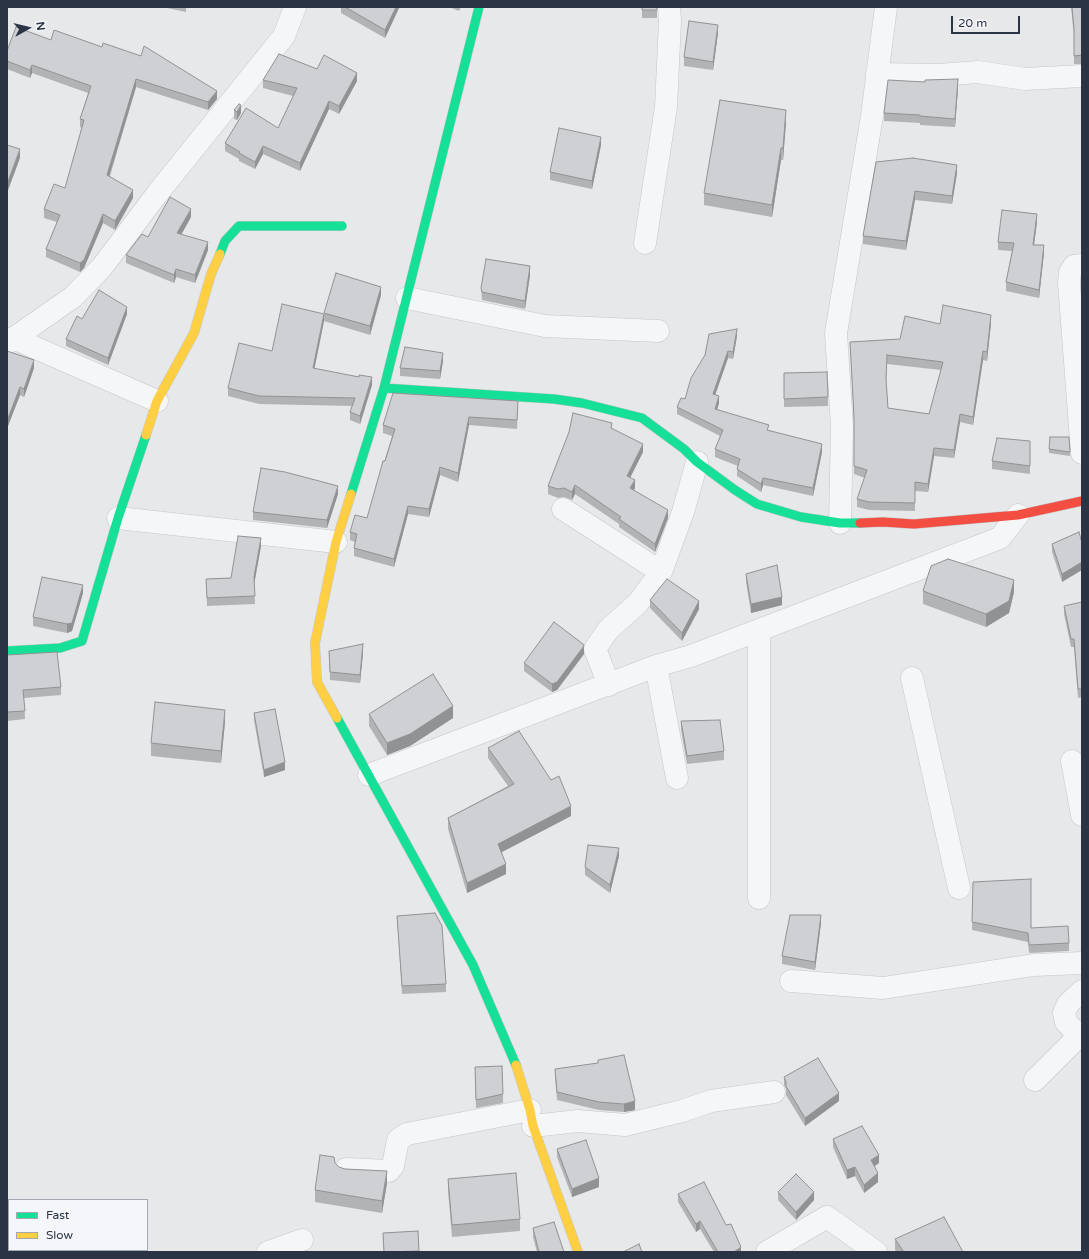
<!DOCTYPE html>
<style>
body{margin:0}
#map{position:relative;width:1089px;height:1259px;overflow:hidden;background:#e6e8ea;font-family:"Varela Round",sans-serif}
canvas{display:block}
.frame{position:absolute;inset:0;border:8px solid #2b3445;pointer-events:none}
.legend{position:absolute;left:8px;top:1199px;width:140px;height:52px;box-sizing:border-box;background:#f4f6f9;border:1px solid #a4a8b1;margin:0;padding:5px 7px;list-style:none;font-size:12px;color:#2b3445}
.legend li{display:flex;align-items:center;gap:8px;height:20px}
.legend b{width:20px;border:1px solid #a4a8b1}
.north{position:absolute;left:8px;top:8px;width:40px;height:40px;-webkit-text-stroke:3px #f4f6f9;paint-order:stroke;rotate:82deg;font-size:11px;font-weight:700;line-height:16px;text-align:center;color:#2b3445}
.north::after{content:'';display:block;margin:auto;width:14px;height:18px;background:#2b3445;clip-path:polygon(50% 0,100% 100%,50% 72%,0 100%)}
.scale{position:absolute;left:951px;top:16px;width:69px;height:18px;box-sizing:border-box;border:2px solid #2b3445;border-top:0;padding-left:5px;font-size:12px;line-height:14px;white-space:nowrap;color:#2b3445;-webkit-text-stroke:3px #f4f6f9;paint-order:stroke}
</style>
<div id="map">
<canvas width="1089" height="1259"></canvas>
<div class="frame"></div>
<ul class="legend">
<li><b style="height:5px;background:#16e098"></b>Fast</li>
<li><b style="height:5px;background:#ffcf43"></b>Slow</li>
</ul>
<div class="north">N</div>
<div class="scale">20 m</div>
</div>
<script>
const ctx = document.querySelector('canvas').getContext('2d');
ctx.lineJoin = 'round';
const poly = rows => new Path2D(rows.map(r => 'M' + r).join(''));
function stroke(path, color, width, dash) { ctx.strokeStyle = color; ctx.lineWidth = width; ctx.lineCap = dash ? 'butt' : 'round'; ctx.setLineDash(dash || []); ctx.stroke(path); }
function fill(path, color) { ctx.fillStyle = color; ctx.fill(path, 'evenodd'); }
const street = poly([
 [877,74,939,75,978,72,1025,79,1082,76],
 [645,243,666,107,670,21,669,7],
 [1082,265,1074,266,1070,272,1069,283,1082,453],
 [407,298,545,326,658,331],
 [13,338,157,401],
 [7,343,73,297,102,267,157,194,284,36,295,7],
 [563,509,661,572],
 [118,518,336,542],
 [840,523,842,426,836,333,872,116,886,7],
 [759,630,759,898],
 [656,666,677,778],
 [912,678,959,888],
 [609,685,595,649,608,630,638,603,661,572,683,512,697,462],
 [1072,761,1082,815],
 [369,775,656,666,691,656,1000,538,1018,515],
 [791,981,883,988,1034,965,1082,963],
 [1082,991,1068,1004,1064,1013,1066,1022,1082,1039],
 [1035,1080,1078,1037],
 [533,1126,578,1121,625,1125,682,1111,711,1101,774,1092],
 [346,1169,389,1171,393,1166,398,1140,407,1134,530,1110],
 [14,1250,18,1252],
 [268,1252,302,1240],
 [767,1252,827,1217,876,1252]
]);
const fast = poly([
 [220,254,225,241,239,226,342,226],
 [384,388,554,399,582,403,642,418,684,449,697,462,735,490,757,504,801,517,840,523,860,523],
 [351,494,384,388,479,7],
 [7,651,60,648,82,641,118,518,146,435],
 [337,718,473,965,516,1065]
]);
const slow = poly([
 [146,435,157,401,194,333,211,274,220,254],
 [337,718,317,682,315,643,336,542,351,494],
 [516,1065,530,1110,533,1126,578,1252]
]);
const jam = poly([
 [860,523,883,522,914,524,1018,515,1082,501]
]);
stroke(street, '#c4c6c8', 23);
stroke(fast, '#c4c6c8', 10);
stroke(slow, '#c4c6c8', 10);
stroke(jam, '#c4c6c8', 10);
stroke(street, '#f5f6f7', 22);
stroke(fast, '#16e098', 9);
stroke(slow, '#ffcf43', 9);
stroke(jam, '#f24e42', 9);
fill(poly([
 [162,7,186,7,186,12],
 [341,7,399,7,399,8,385,38,341,13],
 [449,7,461,7,459,11],
 [642,7,657,7,657,18,642,18],
 [1071,7,1082,7,1082,64,1074,64,1074,36],
 [718,33,713,70,684,66,684,57],
 [51,40,217,99,208,110,136,87,110,176,133,198,115,230,103,223,84,268,80,272,46,257,46,249,57,222,44,218,44,209,65,188,82,128,80,127,80,119,88,93,32,73,30,78,7,69,7,51],
 [317,69,357,81,339,114,329,109,300,171,263,154,255,169,239,161,239,159,225,151,225,143,278,128,293,96,263,88,263,80],
 [958,88,955,127,920,125,920,123,884,121,884,113],
 [234,110,241,113,237,120,234,119],
 [786,122,783,160,781,160,772,217,704,205,704,193],
 [601,145,592,189,550,180,550,172],
 [876,162,957,173,952,204,915,200,906,250,863,244,863,236],
 [191,217,181,235,208,250,195,283,176,277,174,283,126,263,126,255,148,237],
 [1037,222,1034,245,1044,253,1039,298,1006,291,1006,282,1012,251,998,250,998,242],
 [530,275,525,309,482,300,481,288],
 [381,295,370,335,324,321,314,369,372,385,360,424,350,420,350,412,352,406,259,404,228,396,228,388,272,351,324,314],
 [127,314,108,365,66,346,66,339,82,319],
 [991,323,987,361,983,360,973,425,960,422,954,458,934,456,928,492,915,491,915,511,869,510,857,507,857,499,865,478,854,474,854,423,850,342,900,339,940,324],
 [887,364,941,370,929,414,888,408,886,383],
 [737,336,733,359,728,358,715,395,719,403,717,409,822,452,813,496,763,485,761,492,737,476,737,469,738,466,715,457,715,449,720,436,677,414,677,407,685,399],
 [7,351,34,368,24,397,20,395,8,426,8,429],
 [443,361,440,379,400,376,400,368],
 [784,373,828,397,828,406,784,407],
 [518,409,517,429,469,425,458,482,440,475,429,517,408,514,394,567,354,556,354,548,355,542,350,540,350,532,367,518,392,436,383,433,383,425],
 [612,429,643,452,630,477,635,488,634,490,668,518,655,552,619,527,619,524,575,494,572,500,564,497,558,498,548,494,548,486],
 [1030,441,1030,474,992,469,992,461],
 [1049,449,1070,452,1070,456,1049,453],
 [338,494,327,528,253,520,253,512],
 [1079,532,1062,582,1052,552,1052,544],
 [261,546,254,584,255,604,207,606,206,579,231,578],
 [746,574,782,605,751,613,746,582],
 [923,591,1014,592,1009,613,986,627,923,604],
 [83,593,72,631,67,633,33,626,33,617],
 [650,600,699,609,682,641,650,608],
 [1082,602,1082,697,1078,698,1074,647,1071,647,1064,614,1064,606],
 [329,651,363,653,360,683,330,680],
 [584,654,557,690,552,692,524,671,524,663],
 [7,655,61,687,61,695,24,698,25,719,7,721],
 [254,713,285,770,264,777,254,720],
 [369,714,453,718,410,746,387,755,369,726],
 [681,721,724,751,724,760,687,764,681,730],
 [225,722,221,763,151,756,151,743],
 [488,748,571,816,502,852,506,874,467,893,448,829,448,818,508,786,488,758],
 [619,856,610,893,585,875,585,867],
 [973,882,1031,928,1069,943,1069,951,1029,953,1028,942,972,930],
 [397,916,446,984,446,992,402,994],
 [821,923,815,970,782,964,782,956],
 [475,1067,503,1094,503,1103,476,1108],
 [555,1069,635,1110,624,1112,599,1110,557,1100,555,1077],
 [784,1077,839,1101,805,1126,786,1095,786,1089,784,1085],
 [833,1139,879,1163,874,1166,878,1182,864,1193,855,1176,847,1179,833,1147],
 [557,1149,599,1187,572,1197,557,1157],
 [335,1163,339,1167,387,1183,382,1213,315,1202,315,1190],
 [448,1179,520,1219,520,1231,452,1237,448,1191],
 [778,1192,814,1200,796,1220,778,1200],
 [678,1194,726,1225,741,1252,714,1252,700,1229,696,1232,678,1202],
 [533,1228,564,1252,537,1252,533,1237],
 [418,1231,419,1252,384,1252,383,1233],
 [895,1239,963,1252,897,1252,895,1250]
]), '#b1b3b5');
fill(poly([
 [396,7,399,7,399,8,385,38,385,30],
 [718,25,718,33,713,70,713,62],
 [32,65,32,73,30,78,30,70],
 [357,73,357,81,339,114,339,106],
 [136,79,136,87,107,183,107,175],
 [958,79,958,88,955,127,955,119],
 [217,91,217,99,208,110,208,102],
 [329,101,329,109,300,171,300,163],
 [241,105,241,113,237,120,237,112],
 [786,110,786,122,783,160,783,148],
 [601,137,601,145,592,189,592,181],
 [263,146,263,154,255,169,255,162],
 [781,148,781,160,772,217,772,205],
 [20,149,20,158,7,193,7,184],
 [957,165,957,173,952,204,952,196],
 [133,190,133,198,115,230,115,221],
 [915,191,915,200,906,250,906,241],
 [191,209,191,217,177,242,177,233],
 [103,214,103,223,84,268,80,272,80,263],
 [1037,214,1037,222,1033,253,1033,245],
 [208,242,208,250,195,283,195,275],
 [1044,245,1044,253,1039,298,1039,290],
 [530,266,530,275,525,309,525,301],
 [176,269,176,277,174,283,174,275],
 [381,287,381,295,370,335,370,326],
 [127,307,127,314,108,365,108,358],
 [324,314,324,321,313,376,313,368],
 [991,315,991,323,987,361,987,352],
 [737,329,737,336,733,359,733,352],
 [728,351,728,358,713,401,713,394],
 [983,351,983,360,973,425,973,417],
 [443,353,443,361,440,379,440,371],
 [34,360,34,368,24,397,24,389],
 [372,377,372,385,360,424,360,416],
 [20,387,20,395,8,426,8,429,7,433,7,421],
 [719,396,719,403,715,416,715,409],
 [960,414,960,422,954,458,954,450],
 [469,417,469,425,458,482,458,473],
 [643,444,643,452,627,484,627,476],
 [822,444,822,452,813,496,813,488],
 [934,448,934,456,928,492,928,484],
 [440,467,440,475,429,517,429,509],
 [763,478,763,485,761,492,761,484],
 [635,480,635,488,630,496,630,488],
 [575,485,575,494,572,500,572,492],
 [338,486,338,494,327,528,327,520],
 [408,506,408,514,394,567,394,559],
 [668,510,668,518,655,552,655,544],
 [261,538,261,546,254,585,254,577],
 [1082,562,1082,570,1062,582,1062,574],
 [1014,580,1014,592,1009,613,986,627,986,614],
 [83,585,83,593,72,631,67,633,67,624],
 [782,597,782,605,751,613,751,604],
 [699,601,699,609,682,641,682,633],
 [363,644,363,653,360,683,360,675],
 [584,646,584,654,557,690,552,692,552,684],
 [453,706,453,718,410,746,387,755,387,743],
 [225,710,225,722,221,763,221,751],
 [285,762,285,770,264,777,264,770],
 [571,806,571,816,498,854,498,844],
 [619,848,619,856,610,893,610,885],
 [506,864,506,874,467,893,467,883],
 [821,915,821,923,815,970,815,962],
 [839,1093,839,1101,805,1126,805,1118],
 [635,1101,635,1110,624,1112,624,1104],
 [879,1155,879,1163,871,1169,871,1160],
 [855,1167,855,1176,847,1179,847,1170],
 [387,1171,387,1183,382,1213,382,1201],
 [878,1173,878,1182,864,1193,864,1185],
 [599,1178,599,1187,572,1197,572,1189],
 [814,1192,814,1200,796,1220,796,1212],
 [700,1221,700,1229,696,1232,696,1224],
 [741,1247,741,1252,734,1252]
]), '#909294');
const building = poly([
 [345,7,396,7,385,30,345,7],
 [642,7,657,7,657,10,642,10,642,7],
 [1072,7,1082,7,1082,55,1074,56,1074,29,1072,7],
 [689,21,718,25,713,62,684,57,689,21],
 [16,27,51,40,54,30,102,47,103,43,141,56,144,46,217,91,208,102,136,79,107,175,133,190,115,221,103,214,84,260,80,263,46,249,60,215,44,209,54,184,65,188,84,120,80,119,91,86,32,65,30,70,7,61,7,51,16,27],
 [279,54,317,69,324,55,357,73,339,106,329,101,300,163,263,146,255,162,239,153,240,152,225,143,246,108,278,128,297,88,263,80,279,54],
 [958,79,955,119,920,116,920,115,884,113,888,80,925,82,925,80,958,79],
 [720,100,786,110,783,148,781,148,772,205,704,193,720,100],
 [239,104,241,105,237,112,234,110,239,104],
 [559,128,601,137,592,181,550,172,559,128],
 [7,145,20,149,7,184,7,145],
 [913,158,957,165,952,196,915,191,906,241,863,236,876,162,913,158],
 [170,197,191,209,177,233,208,242,195,275,176,269,174,275,126,255,142,234,148,237,170,197],
 [1002,210,1037,214,1033,245,1044,245,1039,290,1006,282,1014,243,998,242,1002,210],
 [486,259,530,266,525,301,482,292,481,288,486,259],
 [336,273,381,287,370,326,324,313,336,273],
 [99,290,127,307,108,358,66,339,77,316,82,319,99,290],
 [282,304,324,314,313,368,359,377,359,375,372,377,360,416,350,412,355,398,259,396,228,388,239,343,272,351,282,304],
 [943,305,991,315,987,352,983,351,973,417,960,414,954,450,934,448,928,484,915,482,915,503,869,502,857,499,867,470,854,466,854,417,850,342,900,339,905,316,940,324,943,305],
 [887,355,943,362,929,414,888,408,886,379,887,355],
 [737,329,733,352,728,351,713,394,719,396,715,409,769,425,767,430,822,444,813,488,763,478,761,484,737,469,740,459,715,449,723,430,677,407,681,398,685,399,691,378,705,355,709,334,737,329],
 [405,347,443,353,440,371,400,368,405,347],
 [7,351,34,360,24,389,20,387,7,421,8,421,7,425,7,351],
 [827,372,828,397,784,399,784,373,827,372],
 [393,393,518,401,517,420,469,417,458,473,440,467,429,509,408,506,394,559,354,548,357,534,350,532,355,515,367,518,383,461,385,461,395,429,383,425,393,393],
 [573,413,612,423,611,428,643,444,627,476,635,480,630,488,668,510,655,544,619,519,621,517,575,485,572,492,564,488,558,489,548,486,569,432,573,413],
 [1050,437,1069,437,1070,452,1049,449,1050,437],
 [997,438,1030,441,1030,466,992,461,997,438],
 [261,468,285,472,338,486,327,520,253,512,261,468],
 [1079,532,1082,543,1082,562,1062,574,1052,544,1079,532],
 [238,536,261,538,254,577,255,596,207,598,206,579,231,578,238,536],
 [948,559,1014,580,1009,601,986,614,923,591,931,566,948,559],
 [777,565,782,597,751,604,746,574,777,565],
 [42,577,83,585,72,623,67,624,33,617,42,577],
 [667,579,699,601,682,633,650,600,667,579],
 [1082,602,1082,689,1078,689,1074,639,1071,639,1064,606,1082,602],
 [554,622,583,644,584,646,557,682,552,684,524,663,554,622],
 [363,644,360,675,330,672,329,651,363,644],
 [57,652,61,687,23,690,25,711,7,712,7,655,57,652],
 [433,674,453,706,410,734,387,743,369,714,433,674],
 [155,702,225,710,221,751,151,743,155,702],
 [275,709,285,762,264,770,254,713,275,709],
 [720,720,724,751,687,756,681,721,720,720],
 [519,731,551,780,559,776,571,806,498,844,506,864,467,883,448,818,514,784,488,748,519,731],
 [588,845,619,848,610,885,585,867,588,845],
 [1031,879,1031,928,1068,926,1069,943,1029,945,1028,933,972,922,973,882,1031,879],
 [435,913,442,926,446,984,402,986,397,916,435,913],
 [790,915,821,915,815,962,782,956,790,915],
 [624,1055,635,1101,624,1104,599,1102,557,1092,555,1069,598,1063,598,1060,624,1055],
 [818,1058,839,1093,805,1118,786,1086,786,1082,784,1077,818,1058],
 [502,1066,503,1094,476,1100,475,1067,502,1066],
 [862,1126,879,1155,871,1160,878,1173,864,1185,855,1167,847,1170,833,1139,862,1126],
 [586,1140,599,1178,572,1189,557,1149,586,1140],
 [320,1155,334,1157,335,1163,339,1167,345,1169,387,1171,382,1201,315,1190,320,1155],
 [516,1173,520,1219,452,1225,448,1179,516,1173],
 [796,1174,814,1192,796,1212,778,1192,796,1174],
 [704,1182,726,1225,731,1224,741,1247,734,1252,718,1252,700,1221,696,1224,678,1194,704,1182],
 [944,1217,963,1252,904,1252,895,1239,944,1217],
 [554,1222,564,1252,539,1252,533,1228,554,1222],
 [418,1231,419,1251,384,1252,383,1233,418,1231],
 [639,1244,642,1252,623,1252,639,1244]
]);
fill(building, '#ced0d3');
stroke(building, '#909294', 1);
</script>
